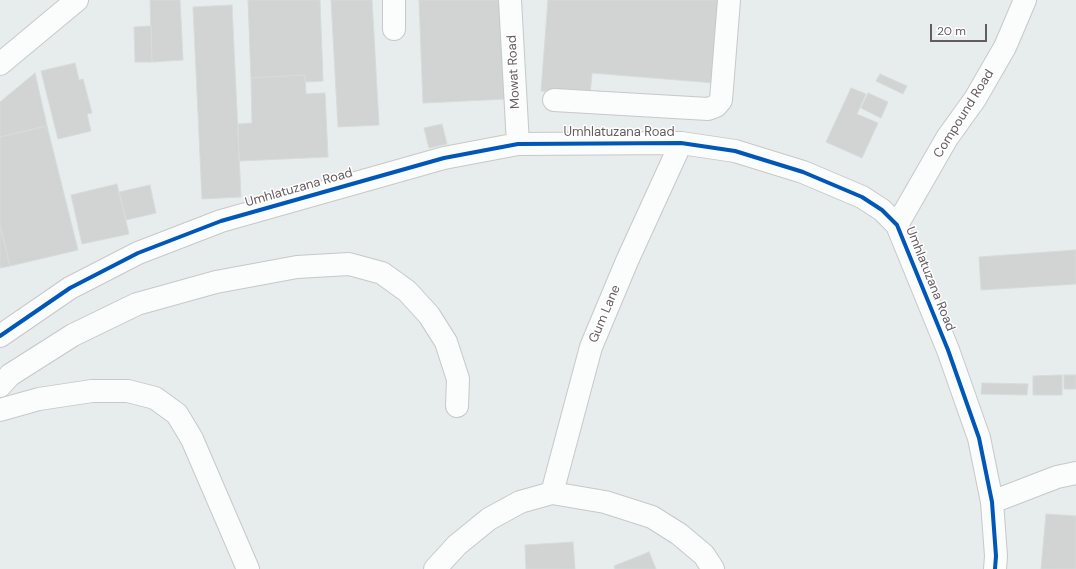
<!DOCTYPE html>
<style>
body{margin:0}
#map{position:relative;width:1076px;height:569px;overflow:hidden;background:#e7ecec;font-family:"DM Sans",sans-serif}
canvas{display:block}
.scale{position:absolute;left:930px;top:24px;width:57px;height:18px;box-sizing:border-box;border:2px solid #655c5f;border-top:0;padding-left:5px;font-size:12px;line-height:14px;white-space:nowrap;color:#655c5f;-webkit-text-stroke:3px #fff;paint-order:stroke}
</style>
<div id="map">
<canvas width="1076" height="569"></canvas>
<div class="scale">20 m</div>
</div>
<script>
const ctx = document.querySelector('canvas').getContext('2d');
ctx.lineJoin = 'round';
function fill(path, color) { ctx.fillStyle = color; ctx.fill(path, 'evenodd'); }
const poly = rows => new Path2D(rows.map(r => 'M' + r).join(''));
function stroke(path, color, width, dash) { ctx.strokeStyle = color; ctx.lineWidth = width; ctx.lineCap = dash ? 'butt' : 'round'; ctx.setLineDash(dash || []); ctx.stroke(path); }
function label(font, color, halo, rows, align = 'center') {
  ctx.font = font + ' "DM Sans",sans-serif'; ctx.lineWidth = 3; ctx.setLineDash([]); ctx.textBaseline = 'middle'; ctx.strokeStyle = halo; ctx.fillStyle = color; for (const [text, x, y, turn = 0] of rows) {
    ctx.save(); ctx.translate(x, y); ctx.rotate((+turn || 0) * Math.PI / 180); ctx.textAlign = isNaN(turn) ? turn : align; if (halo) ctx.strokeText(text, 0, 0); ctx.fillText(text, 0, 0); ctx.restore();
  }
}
const building = poly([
 [150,0,180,0,183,60,152,62,150,0],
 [248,0,320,0,323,81,305,82,305,75,251,78,248,0],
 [331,0,372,0,379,125,338,127,331,0],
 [419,0,503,0,507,99,423,103,419,0],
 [548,0,721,0,714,83,592,73,590,95,541,91,548,0],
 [232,5,241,197,202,199,193,7,232,5],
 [151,26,152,62,135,62,134,27,151,26],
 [75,63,79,80,83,79,92,113,87,114,91,131,58,139,41,71,75,63],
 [35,73,47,126,0,137,0,102,35,73],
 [880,74,907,86,903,94,876,81,880,74],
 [305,75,306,94,325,93,328,157,239,161,238,124,252,123,251,78,305,75],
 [851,88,866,94,857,114,878,123,862,158,826,142,851,88],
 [868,93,888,102,881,118,861,108,868,93],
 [442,124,447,144,429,148,424,128,442,124],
 [47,126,78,250,10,266,0,225,0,137,47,126],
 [117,184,129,234,82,244,71,195,117,184],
 [150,185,156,213,126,220,119,192,150,185],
 [0,225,10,266,0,268,0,225],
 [1076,250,1076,284,981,290,979,257,1076,250],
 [1062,375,1062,395,1033,395,1033,376,1062,375],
 [1064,375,1076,375,1076,389,1064,389,1064,375],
 [982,383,1028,384,1027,395,981,394,982,383],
 [1046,514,1076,516,1076,569,1041,569,1046,514],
 [573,542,575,569,526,569,525,545,573,542],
 [649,552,656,569,615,569,614,566,649,552]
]);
fill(building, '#d1d4d3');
stroke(building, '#d5dcda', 1);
const minor = poly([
 [394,0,394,29],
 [510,0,518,144],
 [0,64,77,0],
 [554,100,708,109,716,106,721,100,729,0],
 [897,225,947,138,975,99,1005,47,1025,0],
 [0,336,70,288,138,253,221,221,444,158,518,144,681,143,735,151,803,172,862,197,882,210,897,225,948,350,979,438,992,502,996,556,995,569],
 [0,386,10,375,73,335,137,304,216,282,297,267,349,264,382,273,407,291,429,315,446,342,458,379,457,406],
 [0,410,39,399,92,391,128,391,155,398,177,414,192,439,248,569],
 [552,493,591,347,627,261,681,143],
 [992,502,1057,477,1076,473],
 [435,569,457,545,489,519,520,502,552,493,605,502,652,517,679,534,704,555,713,569]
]);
stroke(minor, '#c7c8c9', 24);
stroke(minor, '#fbfcfc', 22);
stroke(poly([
 [0,336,70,288,138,253,221,221,444,158,518,144,681,143,735,151,803,172,862,197,882,210,897,225,948,350,979,438,992,502,996,556,995,569]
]), '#0057b8', 4);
label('13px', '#655c5f', '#fff', [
 ["Mowat Road",514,72,-93],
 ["Compound Road",964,114,-58],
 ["Umhlatuzana Road",619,133],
 ["Umhlatuzana Road",299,188,-16],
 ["Umhlatuzana Road",930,279,68],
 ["Gum Lane",605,314,-67]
]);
</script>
